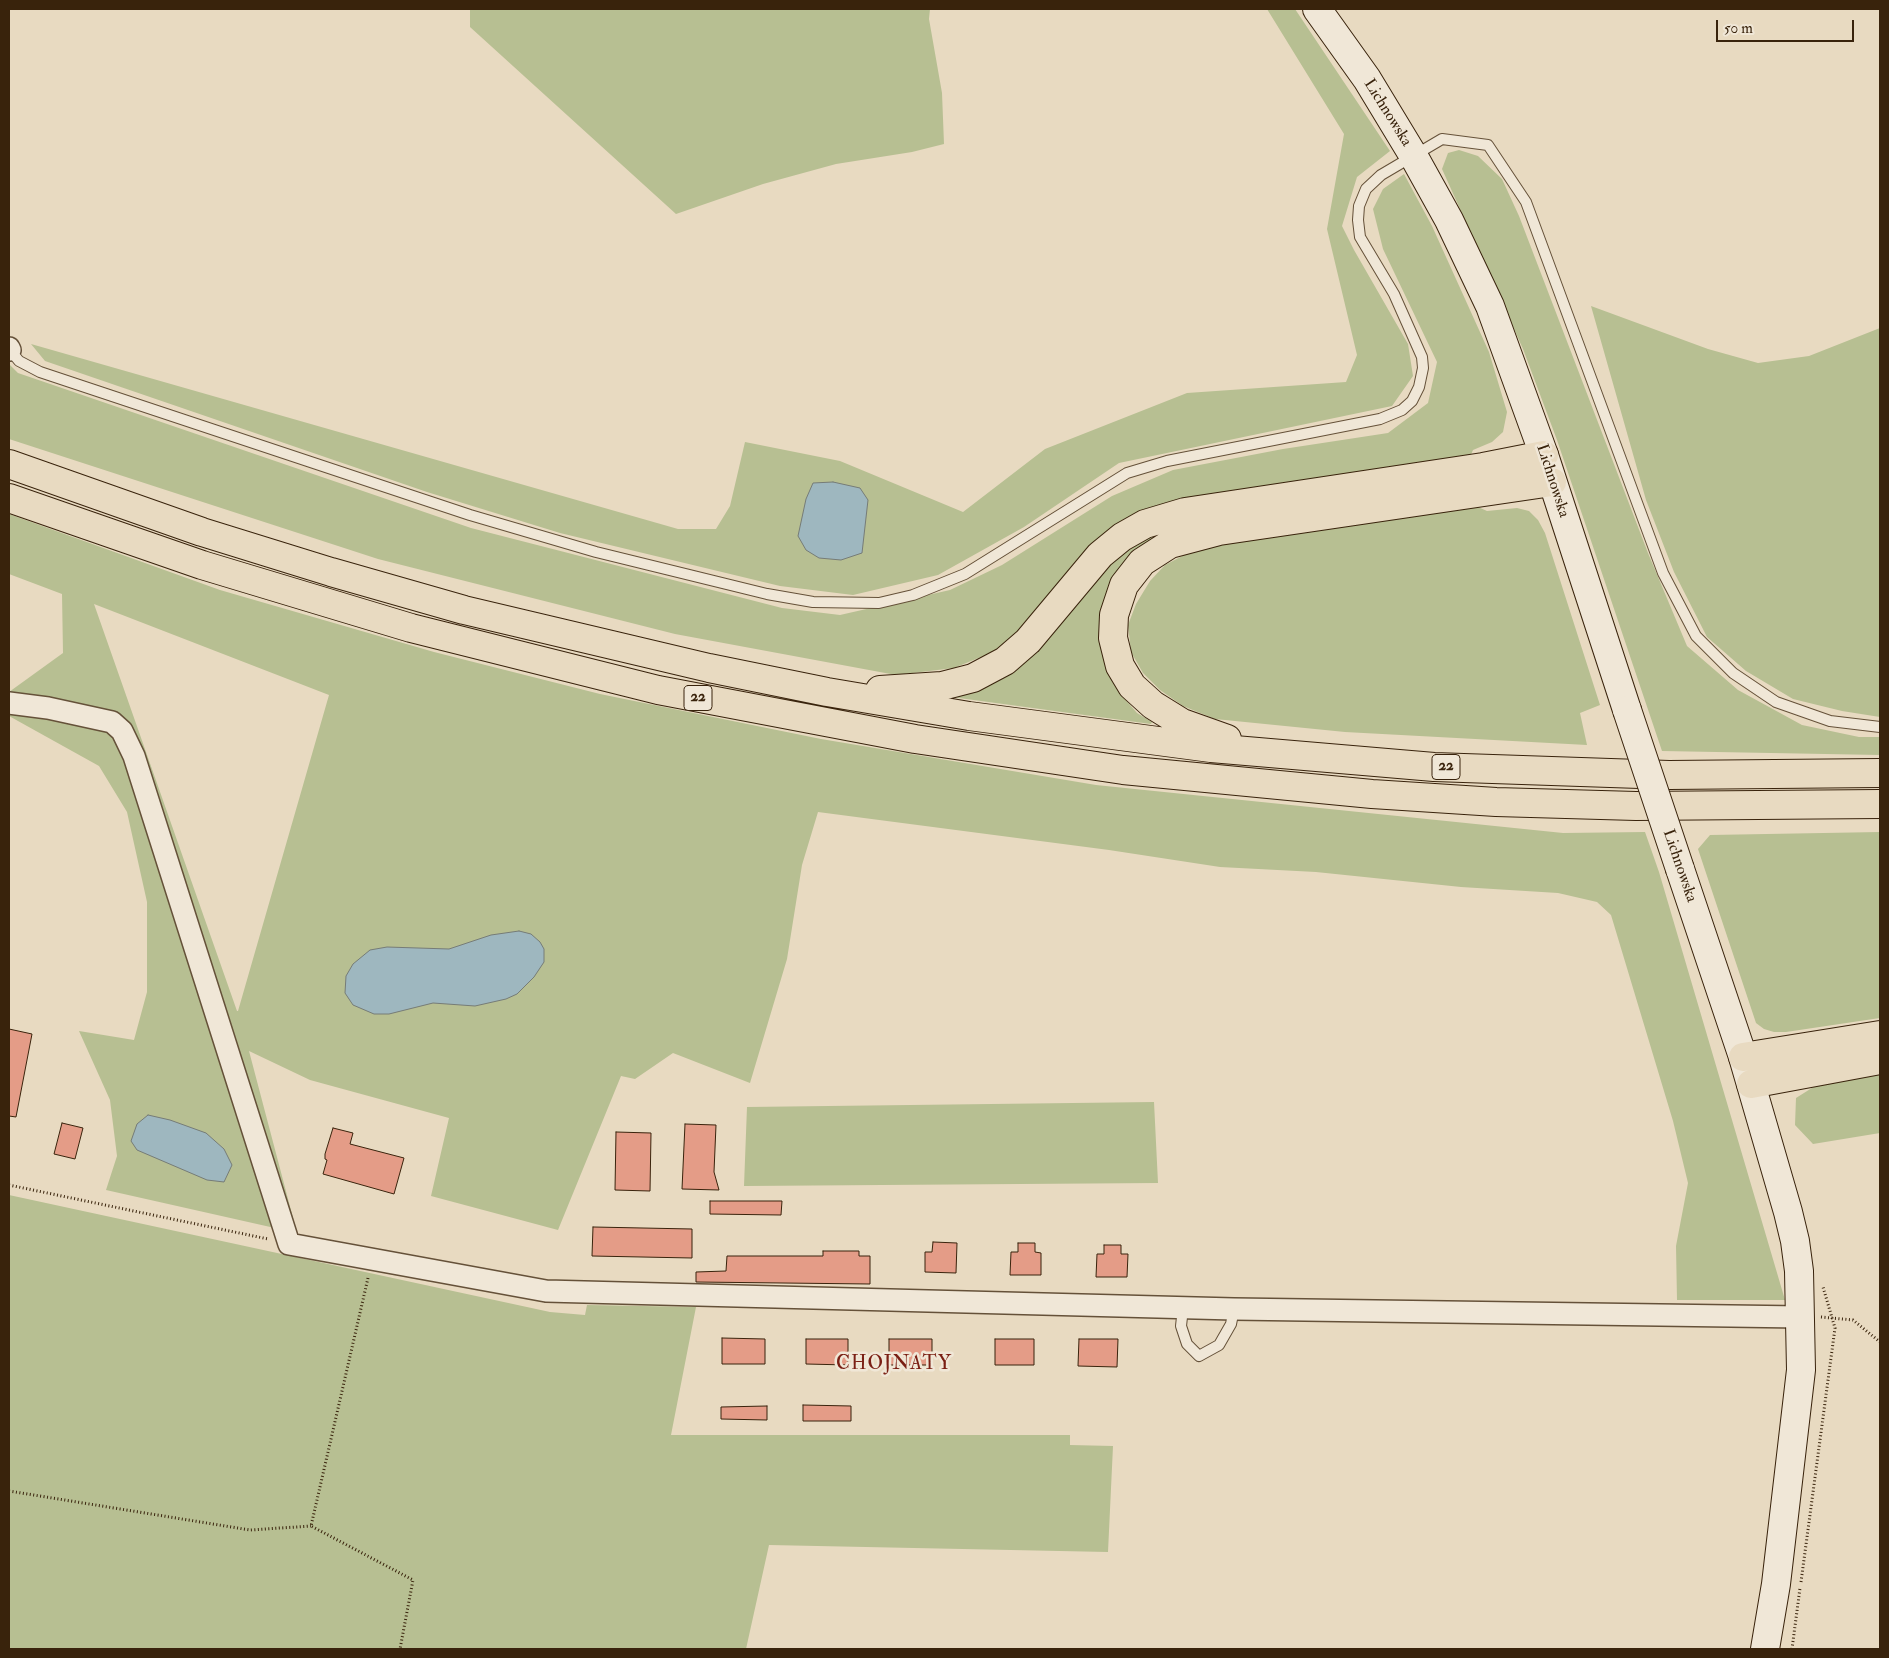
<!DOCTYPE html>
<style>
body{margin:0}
#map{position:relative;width:1889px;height:1658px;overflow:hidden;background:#e8dac1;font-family:"IM FELL Double Pica",serif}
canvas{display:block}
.frame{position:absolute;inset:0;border:10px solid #39230c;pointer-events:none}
.scale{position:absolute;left:1716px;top:20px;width:138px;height:22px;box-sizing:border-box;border:2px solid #39230c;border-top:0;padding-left:6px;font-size:15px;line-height:18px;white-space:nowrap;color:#39230c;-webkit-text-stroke:4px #f0e7d7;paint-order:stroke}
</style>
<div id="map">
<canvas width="1889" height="1658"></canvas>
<div class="frame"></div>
<div class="scale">50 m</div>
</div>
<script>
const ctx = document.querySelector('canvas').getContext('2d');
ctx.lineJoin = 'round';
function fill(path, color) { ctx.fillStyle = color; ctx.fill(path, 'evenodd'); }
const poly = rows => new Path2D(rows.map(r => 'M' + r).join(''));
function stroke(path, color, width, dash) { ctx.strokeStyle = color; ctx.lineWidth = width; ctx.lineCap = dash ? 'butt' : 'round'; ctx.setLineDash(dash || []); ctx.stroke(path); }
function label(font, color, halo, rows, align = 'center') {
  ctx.font = font + ' "IM FELL Double Pica",serif'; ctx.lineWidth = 5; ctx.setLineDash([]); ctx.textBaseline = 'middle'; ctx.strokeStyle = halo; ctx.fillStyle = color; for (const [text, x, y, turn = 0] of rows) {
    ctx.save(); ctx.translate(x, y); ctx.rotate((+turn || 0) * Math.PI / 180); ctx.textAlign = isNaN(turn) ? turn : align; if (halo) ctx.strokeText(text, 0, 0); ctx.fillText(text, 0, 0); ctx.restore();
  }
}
fill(poly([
 [470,9,930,9,929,19,942,93,944,144,912,152,836,164,763,184,676,214,470,27],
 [1267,9,1295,9,1390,151,1357,177,1342,226,1354,250,1408,344,1413,376,1392,406,1119,463,1024,527,938,575,853,595,780,586,560,533,427,492,45,361,31,344,678,529,716,529,730,506,745,442,840,461,963,512,1045,449,1187,393,1346,382,1357,355,1327,229,1344,134],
 [1459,150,1478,156,1502,179,1519,216,1648,553,1687,646,1738,690,1802,725,1859,737,1880,737,1880,755,1662,751,1557,440,1523,349,1442,169,1448,153],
 [1404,174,1432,226,1489,352,1507,412,1503,432,1492,442,1473,450,1469,459,1188,498,1142,511,1093,543,1003,648,954,668,896,675,675,634,378,559,9,439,9,364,18,373,471,528,782,608,840,615,950,590,1002,565,1112,496,1173,470,1283,449,1388,433,1428,403,1437,362,1383,249,1373,209,1383,189],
 [1591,306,1708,349,1758,363,1809,356,1880,328,1880,717,1842,711,1793,699,1746,671,1707,637,1674,572,1646,500],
 [1476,506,1487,511,1517,508,1529,511,1538,520,1545,533,1600,705,1580,713,1587,745,1345,732,1215,719,1183,706,1160,690,1143,673,1131,652,1128,625,1136,604,1150,581,1165,565,1190,552,1212,545],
 [9,514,220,590,434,652,600,694,821,739,1096,785,1563,833,1645,832,1659,872,1785,1300,1677,1300,1676,1246,1688,1183,1673,1121,1611,915,1597,902,1558,893,1461,887,1316,872,1220,867,1109,850,818,812,802,865,787,959,750,1083,673,1053,635,1079,621,1076,558,1230,431,1196,449,1118,310,1080,249,1051,297,1233,106,1190,117,1156,110,1100,79,1031,134,1040,147,992,147,902,127,812,99,766,9,716,9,692,63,653,62,594,9,574],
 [94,604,329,695,238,1011,237,1011],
 [1224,523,1112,579,1106,594,1099,627,1107,671,1125,699,1137,713,1152,722,1151,724,944,696,1077,593,1147,533],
 [1880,832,1880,1018,1786,1032,1774,1032,1764,1029,1756,1023,1698,849,1710,835],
 [1880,1072,1880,1133,1813,1144,1795,1125,1796,1098,1823,1081],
 [1154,1102,1158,1183,744,1186,747,1107],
 [9,1195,550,1312,585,1315,587,1305,696,1307,671,1435,1070,1435,1070,1445,1113,1446,1108,1552,769,1545,746,1649,9,1649]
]), '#b7bf92');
const water = poly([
 [833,482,860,488,868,500,862,553,841,560,819,558,806,550,798,536,806,499,813,483,833,482],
 [519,931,531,934,540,942,544,949,544,962,534,977,517,994,506,999,475,1006,433,1003,389,1014,374,1014,353,1005,345,993,346,976,353,964,370,950,387,947,449,949,491,935,519,931],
 [148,1115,170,1120,206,1133,224,1149,232,1165,224,1182,207,1180,137,1150,131,1141,137,1124,148,1115]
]);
fill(water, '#9eb7bf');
stroke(water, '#767c77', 1);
const building = poly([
 [9,1029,32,1034,16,1117,9,1116,9,1029],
 [62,1123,83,1128,75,1159,54,1154,62,1123],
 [685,1124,716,1125,714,1172,719,1190,682,1189,685,1124],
 [333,1128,353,1133,350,1144,404,1158,394,1194,323,1174,327,1160,325,1159,325,1154,333,1128],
 [616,1132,651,1133,650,1191,615,1190,616,1132],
 [710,1201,782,1201,781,1215,710,1214,710,1201],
 [593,1227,692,1229,692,1258,592,1256,593,1227],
 [933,1242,957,1243,956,1273,925,1272,925,1252,932,1252,933,1242],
 [1018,1243,1035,1243,1035,1252,1041,1253,1041,1275,1010,1275,1011,1252,1018,1252,1018,1243],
 [1104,1245,1121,1245,1121,1254,1128,1254,1127,1277,1096,1277,1097,1254,1104,1254,1104,1245],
 [823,1251,859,1251,859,1256,870,1256,870,1284,696,1282,696,1272,726,1271,727,1256,823,1256,823,1251],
 [722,1338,765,1339,765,1364,722,1364,722,1338],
 [806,1339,848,1339,848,1365,806,1364,806,1339],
 [889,1339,932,1339,932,1365,889,1365,889,1339],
 [995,1339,1034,1339,1034,1365,995,1365,995,1339],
 [1079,1339,1118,1339,1117,1367,1078,1366,1079,1339],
 [803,1405,851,1406,851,1421,803,1421,803,1405],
 [767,1406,767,1420,721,1419,721,1407,767,1406]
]);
fill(building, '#e49c87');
stroke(building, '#39230c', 1);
const lane = poly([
 [10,350,19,361,40,372,470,515,596,552,767,594,813,602,879,603,913,595,965,574,1127,473,1167,461,1380,419,1402,410,1412,401,1419,387,1423,368,1422,357,1394,294,1360,237,1358,220,1359,206,1366,189,1381,175,1442,139,1488,145,1526,202,1663,573,1696,636,1733,673,1776,702,1830,721,1880,727],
 [1183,1308,1181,1326,1187,1344,1199,1356,1219,1345,1231,1324,1234,1309]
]);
const street = poly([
 [9,348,10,350],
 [9,703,48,708,112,722,122,731,134,756,289,1244,546,1291,1234,1309,1801,1317]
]);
const secondary = poly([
 [1317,9,1367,79,1413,155,1449,220,1490,306,1544,455,1627,710],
 [1680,869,1743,1057,1788,1212,1795,1241,1799,1271,1801,1370,1776,1584,1765,1649]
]);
const primary = poly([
 [9,464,202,532,331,572,464,610,709,668,827,692,969,716,1211,748,1434,767,1669,775,1880,773],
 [9,498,202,565,411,628,658,690,915,739,1123,770,1372,794,1496,802,1636,806,1880,804],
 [880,690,942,686,973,678,1005,661,1028,641,1100,555,1122,537,1145,524,1185,512,1483,467,1544,455],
 [1227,739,1182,723,1153,705,1132,686,1120,666,1113,638,1114,615,1124,585,1142,562,1170,544,1219,531,1552,482],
 [1743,1057,1880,1035],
 [1751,1084,1880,1060]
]);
stroke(lane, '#655139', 12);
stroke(street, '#655139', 24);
stroke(secondary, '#39230c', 30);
stroke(primary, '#39230c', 30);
stroke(poly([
 [9,1185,268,1239],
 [368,1278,311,1526,413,1580,400,1649],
 [1821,1317,1853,1320,1880,1342],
 [9,1491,250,1530,311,1526],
 [1801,1582,1835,1328,1823,1287],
 [1792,1649,1800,1588]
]), '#39230c', 3, [1, 2.5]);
stroke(lane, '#f0e7d7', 10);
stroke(street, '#f0e7d7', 21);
stroke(secondary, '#f0e7d7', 28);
stroke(primary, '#e8dac1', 28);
const secondaryBridge = poly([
 [1627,710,1680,869]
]);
stroke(secondaryBridge, '#39230c', 30, []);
stroke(secondaryBridge, '#f0e7d7', 28);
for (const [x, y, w] of [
 [698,698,28],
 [1446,767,28]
]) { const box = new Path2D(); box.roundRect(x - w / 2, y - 12.5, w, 25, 4); ctx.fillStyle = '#f0e7d7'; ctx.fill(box); stroke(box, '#39230c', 1); }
label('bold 15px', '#39230c', null, [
 ["22",698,698],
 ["22",1446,767]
]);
label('16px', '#39230c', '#f0e7d7', [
 ["Lichnowska",1387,113,58],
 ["Lichnowska",1552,481,72],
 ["Lichnowska",1679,866,71]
]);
ctx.letterSpacing = '1px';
label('19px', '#7a1f14', '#f0e7d7', [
 ["CHOJNATY",894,1365]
]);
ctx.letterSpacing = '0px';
</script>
